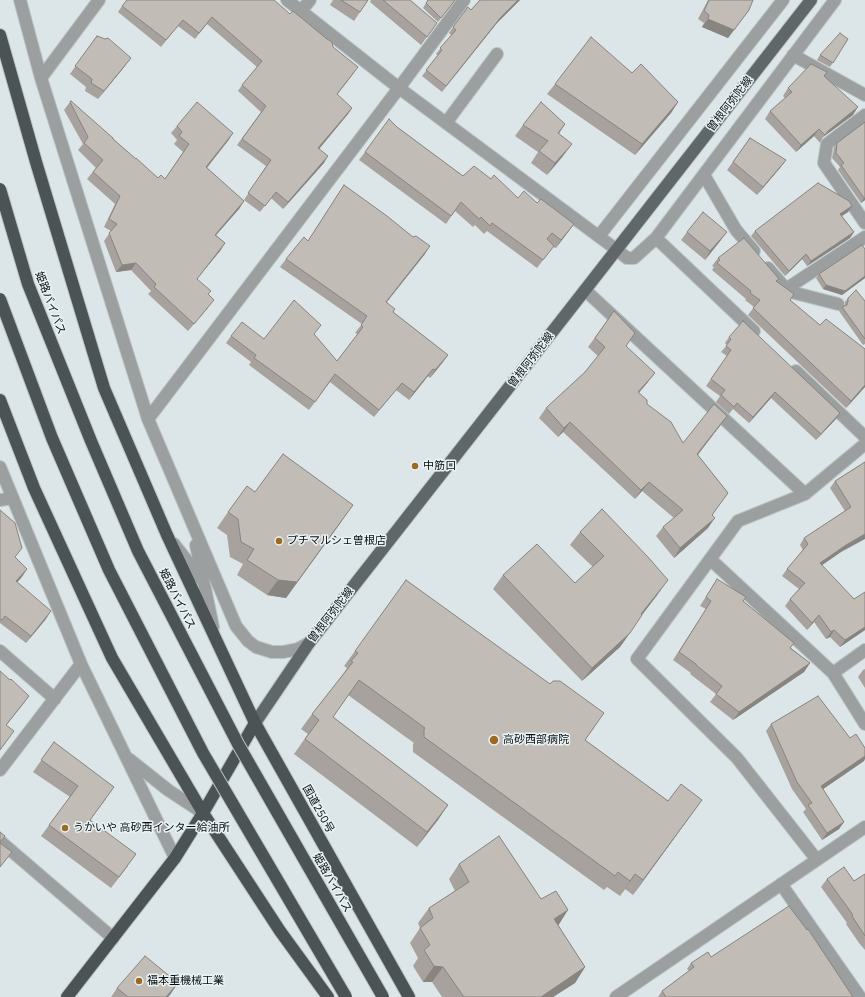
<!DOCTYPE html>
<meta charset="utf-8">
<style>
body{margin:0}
canvas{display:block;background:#dce6e8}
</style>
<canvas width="865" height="997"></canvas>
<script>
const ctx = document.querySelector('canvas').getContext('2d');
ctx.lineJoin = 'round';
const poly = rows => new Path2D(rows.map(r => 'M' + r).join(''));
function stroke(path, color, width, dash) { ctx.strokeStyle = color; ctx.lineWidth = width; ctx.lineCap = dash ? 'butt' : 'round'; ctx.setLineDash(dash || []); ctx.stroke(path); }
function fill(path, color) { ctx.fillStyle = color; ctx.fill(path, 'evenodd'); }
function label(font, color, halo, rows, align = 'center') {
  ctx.font = font + ' "IBM Plex Sans","Noto Sans JP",sans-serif'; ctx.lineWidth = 3; ctx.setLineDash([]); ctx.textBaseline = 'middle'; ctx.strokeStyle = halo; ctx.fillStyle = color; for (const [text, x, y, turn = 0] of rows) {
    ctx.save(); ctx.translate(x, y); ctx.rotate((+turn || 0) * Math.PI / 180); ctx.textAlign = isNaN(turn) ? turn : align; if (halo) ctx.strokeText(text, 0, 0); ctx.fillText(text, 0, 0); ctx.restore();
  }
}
const minor = poly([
 [20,0,41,78,148,419,236,626,248,641,256,647,272,652,283,652,298,649,309,643],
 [287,0,399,88,617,250,627,258,634,258,656,238,835,0],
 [301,11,310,0],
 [793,55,865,95],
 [41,78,99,0],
 [865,115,827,144,824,163,865,223],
 [446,123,497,54],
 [704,175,736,230,754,251],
 [599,236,783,0],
 [656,238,754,331],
 [768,268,786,289,795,293,838,304],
 [786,289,865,237],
 [585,290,805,494],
 [796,371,865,437],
 [148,419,399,88,464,0],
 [0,467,81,664,175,858],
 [0,500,13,498,10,493],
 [174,544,202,580],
 [196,545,213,627],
 [710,559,833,673,865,724],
 [0,651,55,699],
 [833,673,865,650],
 [129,759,168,790,203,813],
 [0,770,81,664],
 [0,841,113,938],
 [817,860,737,758,637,659,738,521,805,494,865,444],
 [781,884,860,997],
 [616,997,865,827]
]);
const major = poly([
 [255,723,309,643,585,290,811,0]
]);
const highway = poly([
 [0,35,36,162,104,388,167,535,255,723,409,997],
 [0,400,34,488,112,658,203,813,280,931,328,997],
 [67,997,175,858,203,813,255,723]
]);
stroke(minor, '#bac3c5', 14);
stroke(major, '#bac3c5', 14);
stroke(highway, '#bac3c5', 14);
stroke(minor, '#9b9fa0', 12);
stroke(major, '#606768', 12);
stroke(highway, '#4b5355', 12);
const highwayBridge = poly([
 [0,189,28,284,91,441,138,551,238,744,383,997],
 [0,299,52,438,109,570,203,753,346,997]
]);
stroke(highwayBridge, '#bac3c5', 14, []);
stroke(highwayBridge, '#4b5355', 12);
fill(poly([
 [333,0,368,0,354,21,330,5],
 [371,0,410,0,437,23,421,45,370,2],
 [455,0,438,22,423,8,426,3],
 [480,0,520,0,497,23,442,92,422,76,438,56,436,54,451,35,449,33,468,7,471,10],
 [708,0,753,0,749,10,728,38,702,27,704,23,698,19],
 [122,6,290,14,333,47,354,73,337,95,352,108,348,114,319,149,324,163,283,209,271,198,260,212,244,200,266,166,237,145,261,112,238,91,242,85,257,67,207,24,195,39,178,26,161,47,118,12],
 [97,36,105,39,125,66,98,99,85,91,86,87,70,74],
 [848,39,830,67,817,60,820,55],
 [632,73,678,102,671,113,635,155,547,94,555,84],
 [824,76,853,115,823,137,820,143,814,136,796,152,765,119,770,111,785,98,783,96,788,88],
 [70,102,158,178,165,179,183,152,174,144,177,140,171,133,177,126,233,133,207,168,244,201,239,209,216,235,225,243,220,251,197,279,208,294,208,308,188,331,148,294,151,291,131,270,116,272,104,241,111,231,104,227,115,204,87,179,96,168,78,150,83,144,64,110],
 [565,124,559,134,563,156,547,175,531,163,538,152,515,136,523,125],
 [397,127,463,176,518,198,537,203,574,224,556,248,553,247,537,268,487,231,484,234,475,225,473,227,455,211,446,224,359,160,365,152],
 [750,138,786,160,780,168,757,195,727,170],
 [837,143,865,200,861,203,838,170,840,167,832,158,834,148],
 [344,185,425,254,387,302,393,312,448,355,443,362,430,378,428,376,409,400,396,390,374,417,330,382,309,410,249,365,251,362,226,343,231,336,264,339,314,334,337,361,358,334,355,333,362,324,280,267,286,259,308,241],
 [852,206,848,212,842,216,854,232,850,238,807,266,802,259,785,276,751,236,755,231],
 [687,232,721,240,705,260,681,240],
 [865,249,865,278,842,295,823,289,816,278,819,274],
 [718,258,777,282,790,300,820,325,865,349,865,387,846,408,748,315,754,307,745,300,746,299,712,270,714,267,712,266],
 [848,298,865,301,865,344,863,345,839,311,842,307,845,305,845,302],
 [614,311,626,346,648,382,639,393,647,404,683,443,727,416,698,455,728,493,712,515,708,528,674,558,656,536,663,527,674,518,642,491,635,499,563,432,558,437,539,418,546,408,585,372,598,356,588,347],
 [729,337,836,419,816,440,771,398,749,423,733,409,729,414,716,402,720,396,706,386,727,356,721,352,727,345,725,343],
 [865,462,841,552,822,565,865,630,840,647,830,637,826,639,814,622,807,630,785,606,790,599,799,589,782,576,787,569,803,550,800,545,804,538,845,511,830,488,835,481],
 [255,492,342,521,286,598,267,595,237,575,243,564,230,557,227,535,217,528,228,512],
 [0,510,15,558,27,569,17,582,46,619,26,643,0,623],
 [580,532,658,594,642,615,620,647,582,681,493,589,503,575,575,583,593,567,570,545],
 [717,579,743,601,791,648,810,663,804,672,733,720,710,702,716,694,690,674,691,673,673,660,706,609,700,606],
 [355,651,594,728,585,740,668,801,702,800,633,895,625,889,620,896,607,887,604,890,413,752,413,744,414,743,348,695,333,717,448,805,417,847,294,754,308,734,301,729,312,714,341,677,347,668,344,666],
 [865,669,865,688,858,677,863,670],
 [771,724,864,761,823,789,844,822,839,829,822,840,803,812,806,809,792,789,766,731],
 [54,742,106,799,90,820,128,866,111,888,41,836,70,797,33,772],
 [459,864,558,925,585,967,575,983,553,997,442,997,432,982,423,982,413,966,418,958,410,943,420,928,418,923,429,908,455,891,449,879],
 [865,874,865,950,859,943,846,924,847,923,821,887,827,879,854,881],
 [711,957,853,997,658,997,662,991,689,971,687,969,691,963],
 [178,983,168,997,111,997,117,988]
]), '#a7a29d');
fill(poly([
 [518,0,520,0,497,23,442,92,501,17],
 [749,10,728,38,702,27,708,19],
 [131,58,125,66,98,99,104,91],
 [678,102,671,113,635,155,642,144],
 [858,107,853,115,823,137,828,131],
 [352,108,348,114,314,155,318,148],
 [819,129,814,136,796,152,801,145],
 [233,133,228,141,201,175,206,167],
 [572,144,563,156,547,175,555,163],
 [328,156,324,163,283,209,288,202],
 [786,160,780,168,757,195,763,187],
 [864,198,865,198,865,200,861,203],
 [244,201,239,209,210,242,215,235],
 [852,206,848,212,837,219,840,214],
 [574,224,556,248,561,240],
 [727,232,721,240,705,260,710,251],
 [854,232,850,238,807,266,811,261],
 [225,243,220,251,191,286,197,279],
 [430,246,425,254,381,309,386,302],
 [806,254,802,259,785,276,789,271],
 [136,263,131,270,116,272,122,265],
 [865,276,865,278,842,295,823,289,826,285],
 [448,355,443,362,430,378,435,370],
 [433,369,428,376,409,400,414,392],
 [655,373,648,382,631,401,638,392],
 [865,385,865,387,846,408,851,401],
 [775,392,771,398,749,423,753,417],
 [840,413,836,419,816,440,821,434],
 [727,416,720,426,691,463,697,454],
 [570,422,563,432,558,437,564,428],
 [649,482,642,491,635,499,641,490],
 [353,505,286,598,267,595,278,580],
 [715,518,708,528,674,558,680,548],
 [865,534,865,539,841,552,815,570,820,563,846,545],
 [27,569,22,577,11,589,16,581],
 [668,580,658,594,632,628,641,614],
 [51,611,46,619,26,643,31,636],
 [819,615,814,622,807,630,812,623],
 [865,627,865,630,840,647,845,640],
 [834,630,830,637,826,639,831,632],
 [630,633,620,647,582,681,592,668],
 [810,663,804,672,733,720,739,712],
 [29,696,24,703,1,732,6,725],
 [865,756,865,759,864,761,816,794,821,786],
 [702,800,691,815,633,895,643,880],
 [448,805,438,820,417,847,427,832],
 [844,822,839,829,822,840,827,833],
 [635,874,625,889,620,896,630,881],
 [568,910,558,926,554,919],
 [434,966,443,967,432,982,423,982],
 [585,967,575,983,553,997,541,997],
 [178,983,170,995,168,997,166,997]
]), '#88847f');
const building = poly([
 [127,0,274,0,290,14,293,11,327,39,332,42,333,47,358,67,337,94,352,108,318,148,328,156,288,202,276,192,265,206,248,193,271,160,242,139,266,106,242,85,262,61,212,17,199,33,183,20,166,40,122,6,127,0],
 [341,0,368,0,360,12,341,0],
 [383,0,410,0,437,23,427,37,383,0],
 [428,0,455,0,441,18,426,3,428,0],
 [480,0,518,0,501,17,446,86,426,70,442,50,440,48,456,30,453,27,468,7,471,10,480,0],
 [709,0,753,0,749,10,734,30,708,19,709,15,704,11,709,0],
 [840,33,848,39,833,63,820,55,840,33],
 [97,36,105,39,108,38,131,58,104,91,91,83,92,79,75,66,97,36],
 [591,37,632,73,641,64,678,102,642,144,555,84,591,37],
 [811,64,827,72,824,76,858,107,828,131,825,135,819,129,801,145,770,111,792,92,788,88,811,64],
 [71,101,113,138,113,139,136,159,136,158,158,178,161,175,165,179,189,144,179,136,182,132,177,126,197,102,233,133,206,167,244,201,215,235,225,243,197,279,211,291,208,294,214,300,194,324,154,287,156,284,136,263,122,265,109,233,117,224,109,219,120,196,93,172,103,160,84,143,88,137,70,102,71,101],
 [541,102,565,124,558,133,572,144,555,163,539,151,548,141,523,125,541,102],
 [389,119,397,127,463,176,474,166,491,179,494,175,518,198,524,191,537,203,541,199,574,224,561,240,552,233,547,239,554,246,543,260,492,223,490,226,481,217,479,219,461,202,451,216,365,152,389,119],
 [865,122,865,198,864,198,841,165,844,163,836,153,837,143,865,122],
 [750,138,786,160,763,187,733,162,750,138],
 [818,183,849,201,852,206,840,214,854,232,811,261,806,254,789,271,755,231,818,183],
 [344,185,387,216,413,237,416,236,430,246,386,302,395,309,393,312,448,355,435,370,433,369,414,392,402,383,379,410,335,374,315,402,254,358,256,355,231,336,242,322,264,339,294,300,321,325,314,334,337,361,363,327,361,325,367,316,286,259,304,237,308,241,344,185],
 [703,212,727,232,710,251,687,232,703,212],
 [744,238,779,279,776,281,794,294,790,300,820,325,826,319,865,349,865,385,851,401,753,308,760,300,750,293,751,291,717,263,720,260,718,258,744,238],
 [862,245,865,249,865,276,845,291,826,285,819,274,862,245],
 [856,290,865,301,865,339,842,307,847,305,848,301,848,298,856,290],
 [614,311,635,333,626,346,655,373,638,392,647,400,647,404,671,422,683,443,714,404,727,416,697,454,728,493,712,515,715,518,680,548,663,527,683,510,649,482,641,490,570,422,564,428,546,408,585,372,605,347,595,338,614,311],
 [743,321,840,413,821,434,775,392,753,417,737,403,734,407,721,395,725,390,711,379,731,350,726,346,731,339,729,337,743,321],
 [283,454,353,505,297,582,278,580,247,560,254,549,241,542,238,519,228,512,247,486,255,492,283,454],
 [865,462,865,534,846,545,820,563,854,599,865,592,865,627,845,640,834,630,831,632,819,615,812,623,790,599,805,583,787,569,808,544,804,538,851,507,835,481,865,462],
 [602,509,648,557,668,580,641,614,642,615,630,633,592,668,503,575,537,544,575,583,604,556,580,532,602,509],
 [0,510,15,523,22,548,15,557,27,569,16,581,51,611,31,636,5,616,2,620,0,619,0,510],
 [717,579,746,597,743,601,794,643,790,648,810,663,739,712,716,694,722,686,696,665,696,664,679,652,711,601,706,597,717,579],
 [406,580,550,684,553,681,560,681,604,713,585,740,668,801,681,784,702,800,643,880,635,874,630,881,618,872,615,876,424,737,424,729,425,728,359,680,333,717,448,805,427,832,305,739,319,720,312,714,353,662,351,661,358,653,355,651,406,580],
 [0,671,10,680,11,679,29,696,6,725,14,731,0,750,0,671],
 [818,696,850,738,856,734,865,748,865,756,821,786,844,822,827,833,808,805,812,803,797,782,771,724,818,696],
 [54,742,114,787,90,820,136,854,119,877,49,825,78,786,41,760,54,742],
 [0,832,5,836,0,842,0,832],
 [499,836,541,899,556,891,568,910,554,919,585,967,541,997,464,997,443,967,434,966,424,950,430,945,420,928,433,918,429,908,469,882,459,864,499,836],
 [0,843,12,852,0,867,0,843],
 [844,867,854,881,865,874,865,936,852,916,853,915,827,879,844,867],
 [789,906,807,930,808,929,853,997,666,997,662,991,694,967,691,963,708,952,711,957,789,906],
 [145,956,178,983,166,997,128,997,117,988,145,956]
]);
fill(building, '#c2bcb6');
stroke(building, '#88847f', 1);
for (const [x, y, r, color] of [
 [415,466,4,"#9e6922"],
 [279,541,4,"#9e6922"],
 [494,740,5,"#9e6922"],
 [65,828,4,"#9e6922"],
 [139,981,4,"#9e6922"]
]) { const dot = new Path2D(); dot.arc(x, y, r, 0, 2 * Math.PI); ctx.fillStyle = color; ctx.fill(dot); stroke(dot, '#e9f3f6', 1.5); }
label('11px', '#090d0d', '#e9f3f6', [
 ["曽根阿弥陀線",730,104,-52],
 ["姫路バイパス",50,303,69],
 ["曽根阿弥陀線",531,360,-52],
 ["姫路バイパス",177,599,63],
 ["曽根阿弥陀線",331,615,-52],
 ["国道250号",318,809,61],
 ["姫路バイパス",332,883,60]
]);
label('11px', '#090d0d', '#e9f3f6', [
 ["中筋口",423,466],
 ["プチマルシェ曽根店",287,541],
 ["高砂西部病院",503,740],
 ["うかいや 高砂西インター給油所",73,828],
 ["福本重機械工業",147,981]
], 'left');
</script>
